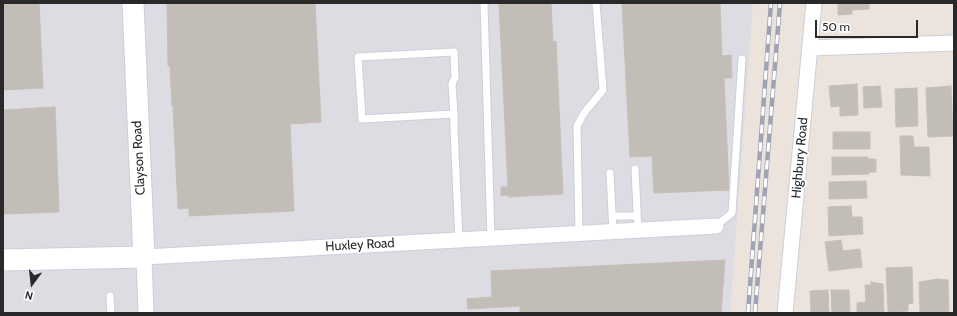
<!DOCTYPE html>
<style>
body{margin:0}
#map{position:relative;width:957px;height:316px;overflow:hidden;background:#ebe3dc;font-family:Cabin,sans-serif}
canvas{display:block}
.frame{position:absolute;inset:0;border:4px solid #292929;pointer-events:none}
.north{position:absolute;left:12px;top:264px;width:40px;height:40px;-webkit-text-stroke:3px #fff;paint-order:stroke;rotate:195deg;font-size:11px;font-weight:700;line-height:16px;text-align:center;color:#292929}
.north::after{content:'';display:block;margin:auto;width:14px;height:18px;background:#292929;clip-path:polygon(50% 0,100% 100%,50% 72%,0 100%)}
.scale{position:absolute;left:815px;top:20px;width:103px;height:18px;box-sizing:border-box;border:2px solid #292929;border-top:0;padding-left:5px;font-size:12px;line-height:14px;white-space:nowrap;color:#292929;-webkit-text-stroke:3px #fff;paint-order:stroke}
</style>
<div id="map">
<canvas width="957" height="316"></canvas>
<div class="frame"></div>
<div class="north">N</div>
<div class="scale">50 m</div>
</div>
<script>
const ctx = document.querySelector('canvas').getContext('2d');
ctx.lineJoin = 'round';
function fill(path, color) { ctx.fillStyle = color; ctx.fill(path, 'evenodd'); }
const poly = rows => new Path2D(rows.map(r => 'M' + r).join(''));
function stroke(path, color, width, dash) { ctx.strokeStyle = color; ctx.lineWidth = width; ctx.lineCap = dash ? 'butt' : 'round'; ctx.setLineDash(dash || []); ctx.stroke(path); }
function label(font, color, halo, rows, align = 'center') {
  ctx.font = font + ' Cabin,sans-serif'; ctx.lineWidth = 3.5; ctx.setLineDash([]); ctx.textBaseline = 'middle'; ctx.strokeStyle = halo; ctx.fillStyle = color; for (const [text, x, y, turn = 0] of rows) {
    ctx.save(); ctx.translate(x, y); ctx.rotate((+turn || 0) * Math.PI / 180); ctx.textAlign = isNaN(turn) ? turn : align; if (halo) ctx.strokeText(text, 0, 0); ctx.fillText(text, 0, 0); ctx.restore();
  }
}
fill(poly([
 [3,3,753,3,730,313,3,313]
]), '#dedce3');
const building = poly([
 [3,3,39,3,43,88,3,90,3,3],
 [167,3,315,3,321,122,290,124,294,211,189,216,189,208,178,209,173,106,172,106,170,66,168,66,167,3],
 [499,3,551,3,553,42,556,41,563,194,508,197,508,195,501,196,501,187,508,187,499,3],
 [622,3,720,3,722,56,731,55,732,78,724,78,729,190,654,193,652,156,630,157,622,3],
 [838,3,869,3,869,9,852,10,852,14,838,15,838,3],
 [857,84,858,115,840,116,840,106,831,107,829,86,857,84],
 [880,86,882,107,864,108,863,87,880,86],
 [951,86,953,136,928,137,926,88,951,86],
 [917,88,918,126,896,127,895,89,917,88],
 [55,107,59,212,3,214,3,110,55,107],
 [870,132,870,149,833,149,833,132,870,132],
 [900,136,913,136,914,147,929,147,930,176,901,175,900,136],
 [832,157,868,157,868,159,876,159,876,172,869,172,869,174,832,175,832,157],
 [866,181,867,198,829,199,829,182,866,181],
 [851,206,852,217,862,217,863,234,829,236,828,207,851,206],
 [841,240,843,251,860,249,862,267,829,271,825,242,841,240],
 [725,260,721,313,520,313,520,306,468,309,467,299,492,297,491,271,725,260],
 [912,267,913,303,908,304,908,311,888,312,886,268,912,267],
 [938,279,948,280,949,313,920,313,919,282,938,279],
 [871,282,883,284,884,313,857,313,857,303,866,302,865,285,871,285,871,282],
 [828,290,829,313,811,313,810,291,828,290],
 [831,290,849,290,850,313,832,313,831,290]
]);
fill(building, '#c3bdb8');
stroke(building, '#c6bfb6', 1);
const lane = poly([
 [484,3,491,239],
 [454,114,362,119,358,57,454,52,455,77,452,84,454,114,454,129,459,240],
 [635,169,638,231],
 [610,173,613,232],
 [612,216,637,216],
 [716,226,732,213,742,59],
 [579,234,577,126,584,113,603,90,596,3],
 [110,296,111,313]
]);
const street = poly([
 [810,48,954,43],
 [146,313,144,257,716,226],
 [785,313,814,3]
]);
const secondary = poly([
 [3,260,144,257,133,3]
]);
stroke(lane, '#cacfda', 9);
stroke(street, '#cacfda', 17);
stroke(secondary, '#cacfda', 23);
stroke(lane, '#fff', 7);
stroke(street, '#fff', 15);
stroke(secondary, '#fff', 21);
const rail = poly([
 [748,313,771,3],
 [755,313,780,3]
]);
stroke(rail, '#9fa3b3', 4.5);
stroke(rail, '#fff', 3, [9]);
label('13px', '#292929', '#fff', [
 ["Clayson Road",139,158,-93],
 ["Highbury Road",800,158,-85],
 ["Huxley Road",360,245,-3]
]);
</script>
